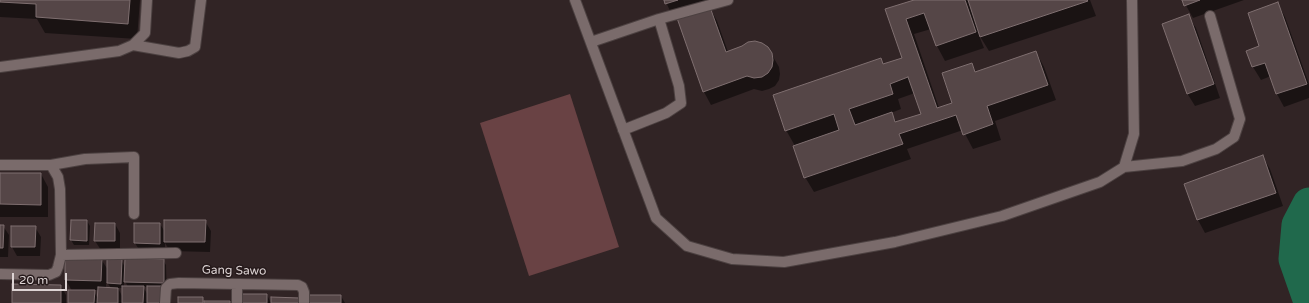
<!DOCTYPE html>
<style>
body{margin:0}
#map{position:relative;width:1309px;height:303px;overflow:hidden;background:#312425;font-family:"Varela Round",sans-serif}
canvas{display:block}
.scale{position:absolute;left:12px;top:273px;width:55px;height:18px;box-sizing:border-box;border:2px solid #ddd4d4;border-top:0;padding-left:5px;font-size:12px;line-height:14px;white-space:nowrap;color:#ddd4d4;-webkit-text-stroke:3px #271b1c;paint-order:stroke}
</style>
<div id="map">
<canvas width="1309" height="303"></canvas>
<div class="scale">20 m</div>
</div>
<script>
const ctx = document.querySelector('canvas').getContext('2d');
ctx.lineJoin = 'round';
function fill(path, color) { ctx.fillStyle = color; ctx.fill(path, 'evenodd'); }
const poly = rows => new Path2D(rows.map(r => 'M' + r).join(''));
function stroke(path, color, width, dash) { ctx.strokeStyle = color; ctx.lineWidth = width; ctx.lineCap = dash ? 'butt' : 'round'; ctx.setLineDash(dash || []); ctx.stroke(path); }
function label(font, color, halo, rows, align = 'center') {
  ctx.font = font + ' "Varela Round",sans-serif'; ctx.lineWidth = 3; ctx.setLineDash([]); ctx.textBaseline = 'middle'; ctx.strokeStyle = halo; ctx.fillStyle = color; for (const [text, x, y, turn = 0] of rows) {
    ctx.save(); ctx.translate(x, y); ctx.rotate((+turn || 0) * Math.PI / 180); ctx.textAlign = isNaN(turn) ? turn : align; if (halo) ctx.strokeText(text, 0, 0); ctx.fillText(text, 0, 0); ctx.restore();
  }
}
fill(poly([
 [570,94,619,247,529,276,480,123]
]), '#694244');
fill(poly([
 [0,0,140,0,137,39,45,33,37,19,0,17],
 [665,0,710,0,671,13],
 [916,0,1090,0,1096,16,989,51,981,38,980,38,984,48,945,61,937,46,931,29,914,34,939,108,953,103,972,64,976,72,1036,52,1044,67,1056,100,995,121,1001,140,973,149,963,130,907,149,911,159,814,192,805,177,795,146,786,130,881,59,884,65,903,58,886,10],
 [915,93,922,114,897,123,891,113,901,109,898,99],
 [1183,0,1244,0,1193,18],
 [1278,4,1285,17,1309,84,1309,98,1284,107,1277,94,1271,76,1261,80,1253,67,1248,51,1260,47],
 [710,8,717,21,728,52,768,48,779,67,780,74,779,80,775,86,769,89,762,91,754,89,711,105,704,92,679,19],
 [1188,16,1196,28,1220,98,1195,106,1187,93],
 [1263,157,1270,169,1283,206,1205,233,1198,220,1185,184],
 [0,174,41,174,48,187,48,217,0,217],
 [71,221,87,221,90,226,89,245,74,245,71,240],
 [205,221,211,231,210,252,170,251,165,243,165,253,141,253,135,243,135,224,160,224,165,232],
 [115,224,120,233,120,250,101,250,95,241],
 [0,226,3,226,9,235,8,257,0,257],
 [35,227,41,237,40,256,17,256,12,247],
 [101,259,108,270,121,260,125,267,163,260,166,265,167,303,69,303,72,291,66,280],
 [124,279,128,287,124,287],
 [106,281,111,288,106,288],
 [143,287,148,287,148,295],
 [117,288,123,288,123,298,119,290],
 [93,290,99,290,98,299],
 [61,286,66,295,66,303,13,303],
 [267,295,271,303,242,303],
 [341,296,345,303,310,303]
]), '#0007');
stroke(poly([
 [1309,204,1298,225,1295,259,1309,299]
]), '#20694c', 33);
const building = poly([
 [0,0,130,0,128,24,36,17,36,4,0,2,0,0],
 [664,0,678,0,665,4,664,0],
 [914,0,965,0,976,32,936,46,924,13,906,19,937,108,952,103,942,73,972,63,975,72,1036,51,1048,85,987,106,993,124,963,135,956,115,899,134,903,144,804,178,793,146,839,130,834,114,785,131,773,95,881,58,883,64,902,58,885,9,914,0],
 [908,77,921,114,895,122,892,112,855,125,849,109,893,94,890,84,908,77],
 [968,0,1087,0,1088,1,980,37,968,0],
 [1182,0,1200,0,1184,6,1182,0],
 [1278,2,1307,84,1276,94,1265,63,1252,67,1246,51,1259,46,1248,13,1278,2],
 [710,7,726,52,742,46,748,42,755,41,762,43,768,47,772,53,773,60,772,67,768,73,762,77,754,78,747,76,703,92,677,18,710,7],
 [1189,14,1214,84,1187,94,1162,24,1189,14],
 [1263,155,1276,193,1197,220,1184,184,1263,155],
 [0,173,41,173,41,205,0,204,0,173],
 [71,220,87,220,87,241,70,240,71,220],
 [164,220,206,220,205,242,164,242,164,220],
 [95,223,115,223,115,241,94,241,95,223],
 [134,223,160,223,160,244,134,243,134,223],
 [0,225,4,225,3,248,0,248,0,225],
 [11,226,36,226,35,247,11,247,11,226],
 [65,258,102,258,101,281,65,280,65,258],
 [107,258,122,259,121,284,107,283,107,258],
 [125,258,164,259,164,283,124,282,125,258],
 [12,284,61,285,61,303,12,303,12,284],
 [122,286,144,286,143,303,122,303,122,286],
 [147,286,162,286,162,303,147,303,147,286],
 [98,287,118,288,118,303,97,303,98,287],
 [68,290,95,290,94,303,68,303,68,290],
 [241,294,267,294,267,303,241,303,241,294],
 [309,295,341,295,341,303,309,303,309,295],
 [178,297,203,297,203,303,178,303,178,297],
 [271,297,300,298,299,303,271,303,271,297],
 [204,301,230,301,230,303,204,303,204,301]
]);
fill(building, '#554647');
stroke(building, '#7f6f70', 1);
const lane = poly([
 [575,0,656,218,687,246,732,259,784,262,895,242,1002,216,1100,182,1124,167,1134,134,1132,0],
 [591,42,659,19,728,0],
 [133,45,179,53,188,51,195,47,201,0],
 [0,67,119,51,133,45,145,33,147,0],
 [623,130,666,113,681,103,679,86,659,19],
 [1124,167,1182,161,1216,149,1234,137,1240,119,1210,16]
]);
const street = poly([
 [0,165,51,165,58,177,60,189,61,255,58,267,56,272,49,275,0,274],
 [51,165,85,159,134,157,134,214],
 [61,255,176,253],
 [237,284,237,303],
 [165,303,166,288,170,284,179,283,298,285,302,287,304,292,304,303]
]);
stroke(lane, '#4c4141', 12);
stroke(street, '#4c4141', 12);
stroke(lane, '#7a6b6b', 10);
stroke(street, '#7a6b6b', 10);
label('12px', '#ddd4d4', '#271b1c', [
 ["Gang Sawo",234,271,1]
]);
</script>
